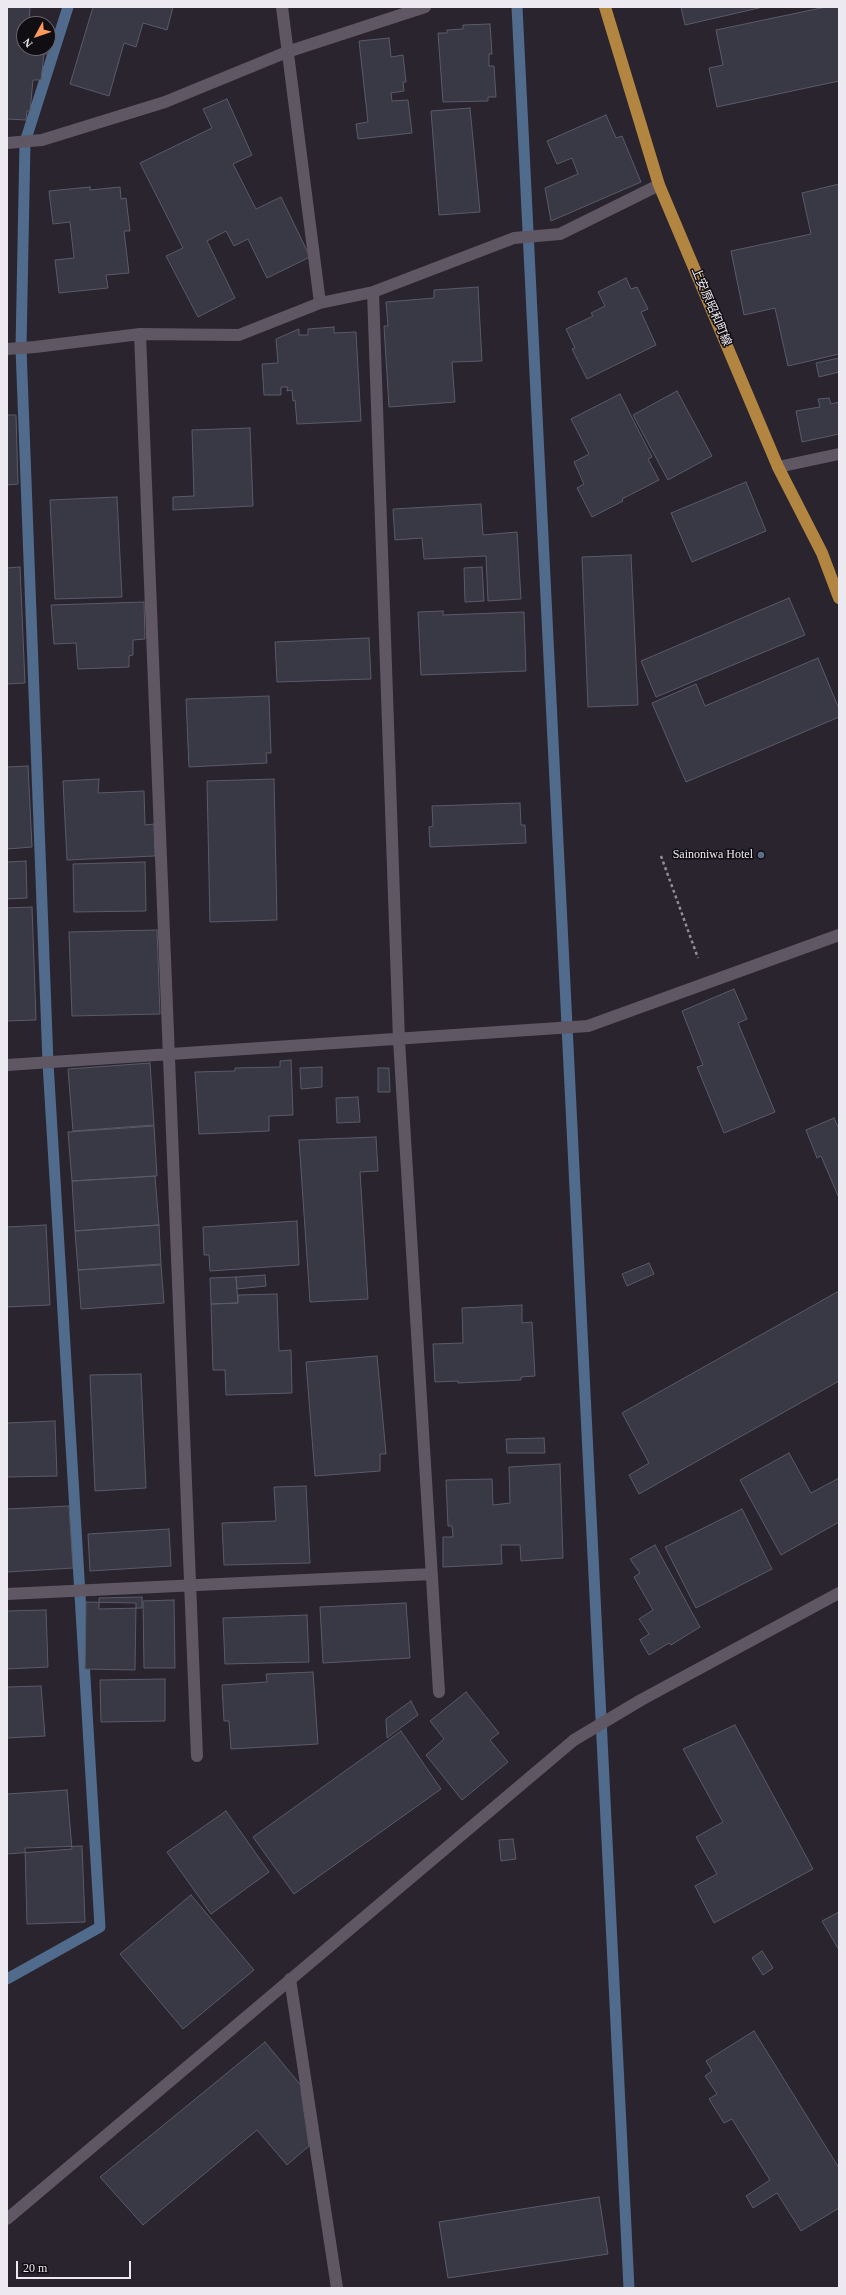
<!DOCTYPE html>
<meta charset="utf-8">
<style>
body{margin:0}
#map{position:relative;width:846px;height:2295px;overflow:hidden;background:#2a242f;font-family:"Times New Roman",serif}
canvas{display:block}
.frame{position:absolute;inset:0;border:8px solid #ede9f1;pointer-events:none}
.north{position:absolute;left:16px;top:16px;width:40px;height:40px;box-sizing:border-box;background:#110e13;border:1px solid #69666c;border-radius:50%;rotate:230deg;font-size:11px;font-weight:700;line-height:16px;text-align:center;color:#ede9f1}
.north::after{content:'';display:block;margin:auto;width:14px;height:18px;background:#ff9b5a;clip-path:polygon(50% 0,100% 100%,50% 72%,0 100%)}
.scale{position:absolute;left:16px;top:2261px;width:115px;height:18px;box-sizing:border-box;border:2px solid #ede9f1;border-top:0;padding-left:5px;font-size:12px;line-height:14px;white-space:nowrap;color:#ede9f1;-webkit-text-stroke:3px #110e13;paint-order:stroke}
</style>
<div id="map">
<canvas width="846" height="2295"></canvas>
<div class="frame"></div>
<div class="north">N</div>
<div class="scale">20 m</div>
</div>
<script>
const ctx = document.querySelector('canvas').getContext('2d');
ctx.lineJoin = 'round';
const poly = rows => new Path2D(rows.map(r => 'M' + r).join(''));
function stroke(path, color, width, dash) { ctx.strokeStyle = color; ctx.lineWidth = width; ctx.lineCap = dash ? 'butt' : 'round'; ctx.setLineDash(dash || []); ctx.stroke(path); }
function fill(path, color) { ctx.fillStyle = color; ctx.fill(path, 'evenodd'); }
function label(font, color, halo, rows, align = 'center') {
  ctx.font = font + ' "Times New Roman","Noto Sans JP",serif'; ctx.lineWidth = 3; ctx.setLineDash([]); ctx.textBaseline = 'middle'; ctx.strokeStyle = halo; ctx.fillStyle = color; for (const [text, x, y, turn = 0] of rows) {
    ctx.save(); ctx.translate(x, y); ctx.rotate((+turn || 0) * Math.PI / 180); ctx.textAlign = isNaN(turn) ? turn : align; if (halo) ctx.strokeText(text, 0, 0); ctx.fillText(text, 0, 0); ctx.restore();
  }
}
stroke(poly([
 [517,7,629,2288],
 [7,1979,100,1927,48,1063,21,348,25,142,68,7]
]), '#506b8b', 11);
const building = poly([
 [7,7,30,7,29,24,24,24,24,48,48,48,49,37,48,54,44,54,41,80,33,80,30,111,27,111,26,120,7,119,7,7],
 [93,7,173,7,167,30,143,23,136,47,124,43,109,96,70,84,93,7],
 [681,7,763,7,685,25,681,7],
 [826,7,839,7,839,81,717,107,709,68,723,65,716,30,826,7],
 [490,24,492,54,489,54,489,66,494,66,496,97,488,97,488,101,443,102,438,33,447,33,447,30,463,29,463,25,490,24],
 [389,38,391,57,403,55,406,82,403,82,404,91,391,93,392,101,408,100,412,133,358,139,356,124,368,122,359,41,389,38],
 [227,99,252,155,233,164,256,209,281,197,310,257,267,278,248,239,234,246,226,231,207,241,235,298,198,317,166,256,183,248,140,163,212,128,203,109,227,99],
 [470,108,480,212,439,215,431,111,470,108],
 [606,115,616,138,622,136,641,182,551,221,545,188,578,174,572,158,557,164,547,141,606,115],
 [839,184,839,354,788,366,775,308,744,315,731,251,811,234,802,193,839,184],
 [90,187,90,190,120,187,121,199,126,198,130,231,124,231,129,273,106,275,108,288,59,293,55,260,74,258,70,222,53,224,49,191,90,187],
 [626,278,631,289,637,287,648,309,641,312,656,345,587,379,572,349,575,348,566,329,593,316,591,313,605,306,598,292,626,278],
 [478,287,482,361,452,362,455,402,389,407,384,326,388,326,386,302,434,298,434,290,478,287],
 [334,327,334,333,356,332,361,421,297,424,295,400,293,401,292,390,287,391,288,387,281,387,281,395,264,395,262,364,278,363,276,339,299,329,299,335,308,335,308,329,334,327],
 [839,358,839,372,819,377,816,363,839,358],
 [677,391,712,456,668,480,633,415,677,391],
 [620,394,652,457,648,459,659,480,622,499,623,501,592,517,577,488,584,484,574,462,589,454,571,419,620,394],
 [829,398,831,404,839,402,839,434,802,442,796,411,820,407,818,399,829,398],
 [7,415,16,415,18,484,7,485,7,415],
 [250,428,253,506,173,510,173,497,194,496,192,430,250,428],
 [746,482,766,531,692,562,671,513,746,482],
 [117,497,122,597,55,599,50,500,117,497],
 [481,504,483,535,517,532,521,599,488,601,486,556,424,559,422,538,395,540,393,509,481,504],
 [631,555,638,705,588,707,582,557,631,555],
 [20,567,25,683,7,684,7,568,20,567],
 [482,567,484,601,465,602,464,568,482,567],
 [789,598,805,635,656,697,641,661,789,598],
 [144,602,145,639,133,640,133,655,129,656,129,667,78,669,76,643,54,644,51,605,144,602],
 [443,611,443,615,524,612,526,671,421,675,418,612,443,611],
 [369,638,371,679,277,682,275,642,369,638],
 [818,658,839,709,839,717,686,782,652,703,696,684,705,706,818,658],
 [269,696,271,753,266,753,267,763,189,767,186,699,269,696],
 [28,766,32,847,7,849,7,767,28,766],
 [99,779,98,793,144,791,145,825,154,824,155,856,67,860,63,781,99,779],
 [274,779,277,920,210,922,207,781,274,779],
 [520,803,521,825,525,825,526,843,430,847,429,827,433,826,432,806,520,803],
 [26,861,27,898,7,899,7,862,26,861],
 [145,862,146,911,74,912,73,864,145,862],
 [32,907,36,1020,7,1021,7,908,32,907],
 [157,930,160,1014,72,1016,69,932,157,930],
 [734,989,747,1019,738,1023,775,1112,724,1133,697,1067,703,1065,682,1011,734,989],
 [291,1060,293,1115,269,1116,269,1131,199,1134,195,1072,235,1071,235,1068,280,1067,280,1061,291,1060],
 [150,1063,154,1125,73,1131,68,1069,150,1063],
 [322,1067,322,1087,301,1089,300,1068,322,1067],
 [378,1068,389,1068,390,1092,378,1092,378,1068],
 [358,1097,360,1122,337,1123,336,1098,358,1097],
 [834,1118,839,1129,839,1198,821,1156,817,1158,806,1130,834,1118],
 [154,1126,157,1176,72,1181,68,1132,154,1126],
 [376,1137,378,1171,360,1172,368,1299,310,1302,299,1140,376,1137],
 [155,1176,159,1225,75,1231,72,1181,155,1176],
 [297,1221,299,1265,210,1271,209,1255,204,1255,203,1227,297,1221],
 [46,1225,50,1305,7,1307,7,1227,46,1225],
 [159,1225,161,1264,78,1270,75,1231,159,1225],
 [649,1263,654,1274,627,1286,622,1274,649,1263],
 [161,1265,164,1303,81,1309,78,1270,161,1265],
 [265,1275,266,1286,237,1289,236,1277,265,1275],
 [236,1277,238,1303,211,1304,210,1278,236,1277],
 [839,1291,839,1381,639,1494,629,1475,649,1463,622,1413,839,1291],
 [277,1294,279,1351,291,1350,292,1393,226,1395,225,1370,213,1370,211,1304,238,1303,238,1295,277,1294],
 [522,1305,522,1323,532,1322,535,1376,521,1377,521,1380,458,1383,458,1381,435,1382,433,1344,463,1343,462,1308,522,1305],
 [377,1356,386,1454,380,1454,380,1471,315,1476,306,1362,377,1356],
 [141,1374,146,1488,95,1491,90,1375,141,1374],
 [55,1421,57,1476,7,1477,7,1423,55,1421],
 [544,1438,545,1453,507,1453,506,1439,544,1438],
 [789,1453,811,1493,839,1478,839,1522,781,1555,740,1480,789,1453],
 [560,1464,563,1558,521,1561,520,1545,501,1545,502,1564,443,1567,443,1537,453,1537,452,1526,448,1526,446,1480,492,1479,493,1505,510,1503,509,1467,560,1464],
 [306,1486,310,1563,224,1565,222,1523,276,1521,274,1487,306,1486],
 [69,1506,73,1568,7,1572,7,1509,69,1506],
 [742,1509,772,1569,696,1608,665,1547,742,1509],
 [169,1529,171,1566,90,1571,88,1534,169,1529],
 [655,1545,700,1627,671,1645,669,1643,649,1655,640,1640,649,1634,639,1619,653,1610,634,1577,640,1573,630,1559,655,1545],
 [142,1597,142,1608,99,1609,99,1598,142,1597],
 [174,1600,175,1668,144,1668,143,1601,174,1600],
 [86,1602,136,1603,135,1670,85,1669,86,1602],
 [406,1603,410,1658,323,1663,320,1607,406,1603],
 [46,1610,48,1667,7,1669,7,1611,46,1610],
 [307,1615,309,1662,225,1664,223,1618,307,1615],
 [313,1672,318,1744,231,1749,229,1721,224,1721,222,1685,267,1682,266,1674,313,1672],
 [165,1679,165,1721,101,1722,100,1680,165,1679],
 [41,1686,45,1736,7,1738,7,1687,41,1686],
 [466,1692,499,1733,490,1740,508,1762,462,1800,426,1755,444,1739,430,1721,466,1692],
 [411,1701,418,1715,387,1738,386,1719,411,1701],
 [735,1725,813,1869,714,1923,695,1886,717,1874,696,1837,723,1822,683,1749,735,1725],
 [401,1731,441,1789,294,1894,253,1837,401,1731],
 [67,1790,72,1849,7,1854,7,1794,67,1790],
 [226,1811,269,1872,211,1914,167,1852,226,1811],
 [513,1839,516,1859,501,1861,499,1840,513,1839],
 [82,1846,85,1922,27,1924,25,1848,82,1846],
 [191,1895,254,1970,183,2029,120,1954,191,1895],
 [839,1912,839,1950,822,1921,839,1912],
 [762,1951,773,1968,763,1975,752,1958,762,1951],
 [754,2031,839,2168,839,2208,801,2231,777,2193,753,2208,746,2196,770,2180,732,2119,724,2123,709,2099,717,2094,705,2076,712,2071,706,2061,754,2031],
 [265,2042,303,2088,301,2091,309,2146,287,2165,257,2130,143,2225,100,2177,265,2042],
 [599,2197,608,2254,448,2278,439,2222,599,2197]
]);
fill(building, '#393946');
stroke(building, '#5a5a68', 1);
stroke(poly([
 [661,856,698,958]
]), '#918c96', 2.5, [3, 3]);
stroke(poly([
 [282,7,320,303],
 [7,143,42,140,165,102,287,52,425,7],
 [373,292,399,1040,439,1692],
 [140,334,197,1756],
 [7,349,35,347,140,334,239,335,320,303,373,292,514,238,560,234,659,185],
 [778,467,839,454],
 [7,1065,588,1026,839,935],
 [7,1594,432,1574],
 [290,1979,337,2288],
 [7,2219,574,1740,641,1700,839,1593]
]), '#5f5764', 12);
stroke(poly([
 [605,7,659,185,778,467,822,553,839,598]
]), '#b28640', 12);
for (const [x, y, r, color] of [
 [761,855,4,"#5c6f8a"]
]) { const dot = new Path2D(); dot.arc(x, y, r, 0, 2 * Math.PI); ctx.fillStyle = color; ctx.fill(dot); stroke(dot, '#110e13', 1.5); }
label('12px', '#ede9f1', '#110e13', [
 ["上安原昭和町線",711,307,67]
]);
label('12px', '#ede9f1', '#110e13', [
 ["Sainoniwa Hotel",753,855]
], 'right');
</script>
